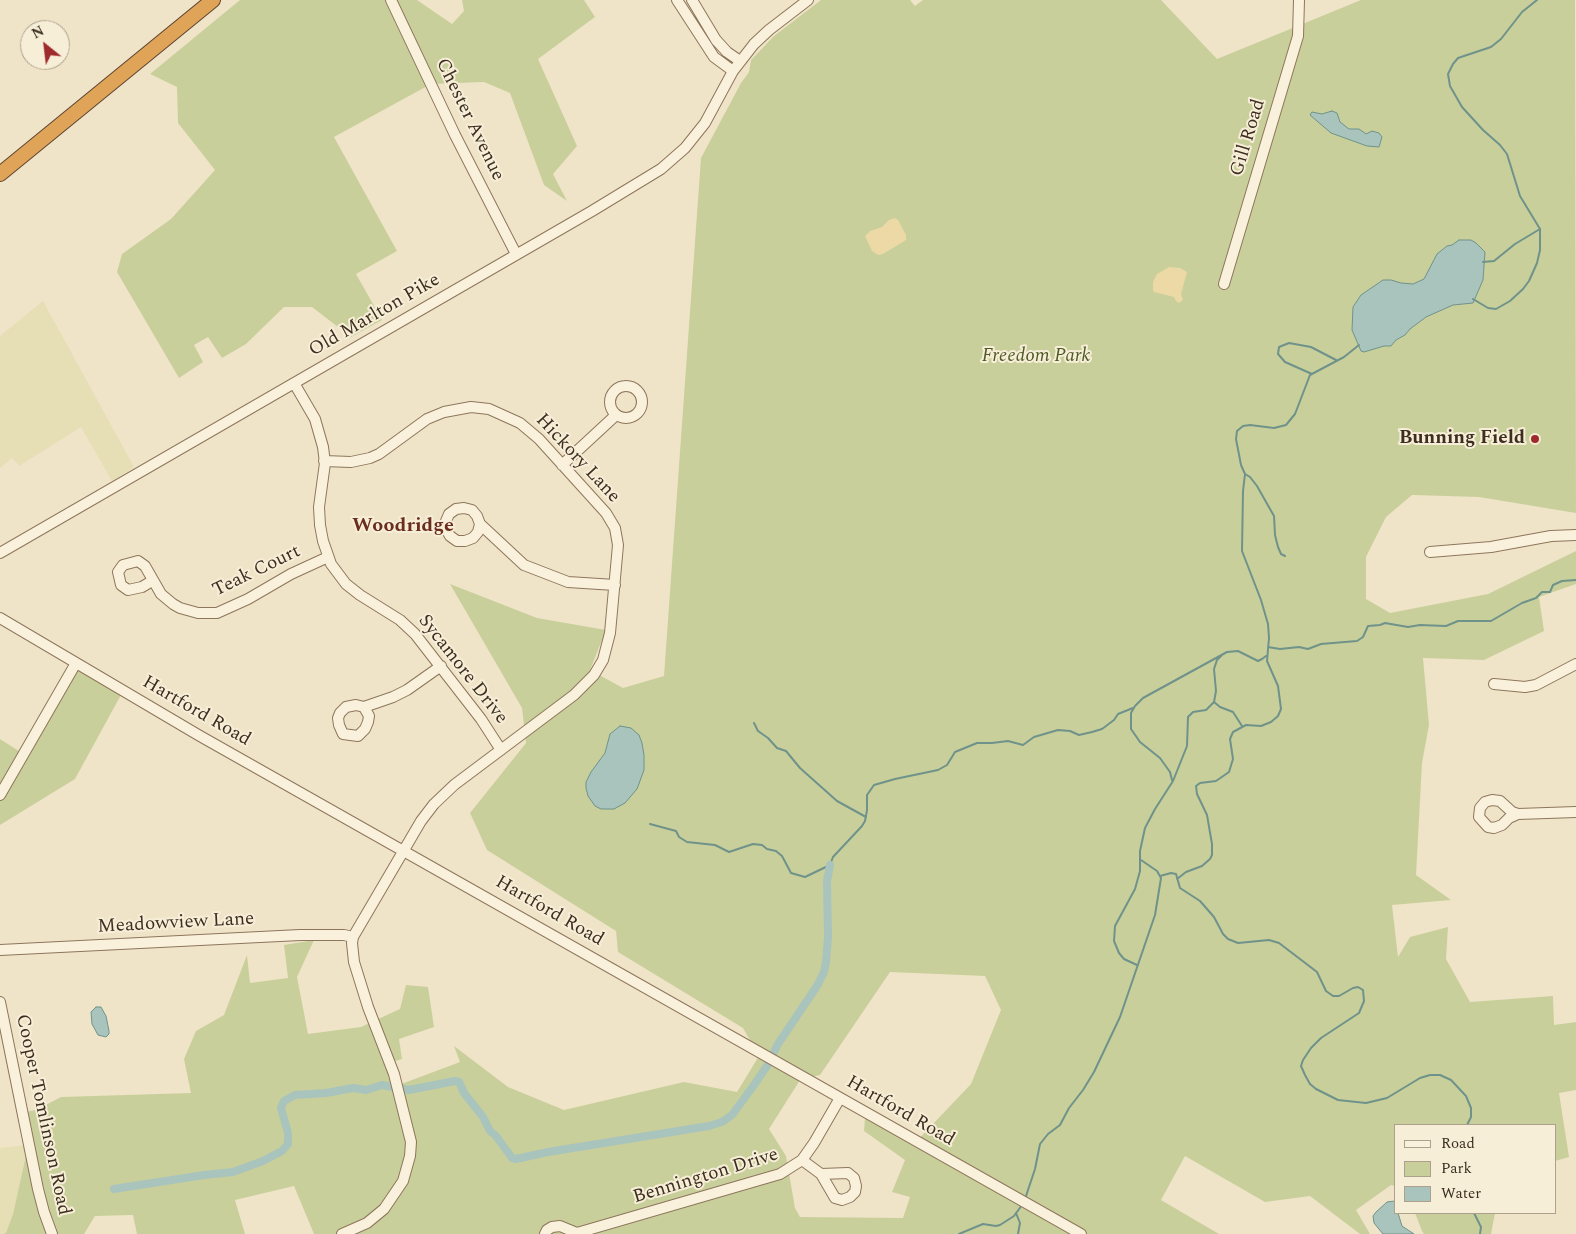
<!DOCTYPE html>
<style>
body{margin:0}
#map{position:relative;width:1576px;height:1234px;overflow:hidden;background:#f0e4c8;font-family:Spectral,serif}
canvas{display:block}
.legend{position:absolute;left:1394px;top:1124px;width:162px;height:90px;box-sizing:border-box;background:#f7eed8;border:1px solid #ada18e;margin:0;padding:6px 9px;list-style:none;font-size:15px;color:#3d2e20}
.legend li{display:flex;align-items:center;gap:10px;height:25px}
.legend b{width:25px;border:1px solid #ada18e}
.north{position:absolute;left:20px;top:20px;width:50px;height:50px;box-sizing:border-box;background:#f7eed8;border:1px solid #ada18e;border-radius:50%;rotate:331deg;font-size:14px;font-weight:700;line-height:20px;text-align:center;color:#3d2e20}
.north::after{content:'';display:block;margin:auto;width:18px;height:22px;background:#9e2a2b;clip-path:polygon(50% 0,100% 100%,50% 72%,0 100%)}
</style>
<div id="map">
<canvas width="1576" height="1234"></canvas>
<ul class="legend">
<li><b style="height:6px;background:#faf1dc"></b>Road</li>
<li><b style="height:14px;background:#c9cf9b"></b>Park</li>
<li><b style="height:14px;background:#a9c4bc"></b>Water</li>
</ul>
<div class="north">N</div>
</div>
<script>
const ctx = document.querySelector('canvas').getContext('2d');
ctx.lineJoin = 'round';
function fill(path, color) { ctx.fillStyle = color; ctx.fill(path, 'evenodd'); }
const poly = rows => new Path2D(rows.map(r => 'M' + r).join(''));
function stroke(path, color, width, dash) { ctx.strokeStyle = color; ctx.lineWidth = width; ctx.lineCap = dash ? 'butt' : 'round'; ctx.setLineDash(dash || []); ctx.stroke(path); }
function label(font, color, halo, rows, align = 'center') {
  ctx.font = font + ' Spectral,serif'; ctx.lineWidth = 4; ctx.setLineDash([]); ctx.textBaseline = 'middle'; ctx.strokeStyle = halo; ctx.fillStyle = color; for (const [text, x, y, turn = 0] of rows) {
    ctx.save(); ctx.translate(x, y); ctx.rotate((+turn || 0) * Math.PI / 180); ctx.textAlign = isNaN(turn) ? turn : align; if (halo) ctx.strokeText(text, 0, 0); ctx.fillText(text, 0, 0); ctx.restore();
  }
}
fill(poly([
 [43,301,134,467,112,481,81,427,19,466,12,458,0,468,0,336],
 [28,1145,13,1214,6,1233,0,1234,0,1148]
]), '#e6deb5');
fill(poly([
 [240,0,417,0,452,24,464,11,462,0,584,0,595,17,538,59,577,146,553,174,567,201,544,185,510,93,484,82,431,84,334,137,397,251,356,274,382,320,351,337,312,307,284,307,246,344,222,358,208,337,194,345,203,362,179,378,117,272,122,254,171,219,215,170,178,123,177,87,150,74],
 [821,0,910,0,915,6,923,0,1161,0,1217,59,1361,0,1575,0,1576,513,1479,497,1412,495,1386,517,1366,557,1366,599,1390,613,1488,594,1576,551,1576,584,1539,597,1544,631,1484,660,1423,658,1429,725,1422,763,1416,875,1451,900,1392,905,1398,957,1410,937,1448,927,1446,959,1470,1002,1553,996,1554,1025,1576,1022,1576,1090,1559,1093,1569,1157,1555,1161,1555,1125,1395,1125,1395,1186,1391,1185,1356,1210,1370,1234,1360,1234,1310,1196,1265,1202,1185,1156,1161,1200,1219,1234,356,1234,356,1231,346,1234,314,1234,294,1186,235,1200,245,1234,137,1234,133,1215,95,1216,84,1234,2,1234,6,1233,13,1214,30,1137,25,1112,36,1110,61,1097,191,1093,184,1059,196,1031,224,1015,247,955,250,983,288,978,284,945,314,940,297,977,308,1034,361,1027,400,1009,406,985,428,987,434,1027,399,1039,402,1059,389,1063,396,1086,460,1062,454,1046,508,1087,564,1110,684,1082,737,1092,759,1056,743,1028,618,952,616,931,487,850,470,813,526,743,522,708,450,584,537,618,606,630,590,670,623,688,664,676,701,158,741,83,749,72,751,60,774,36],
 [890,972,985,976,1001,1010,971,1084,913,1145,865,1118,864,1131,905,1160,892,1192,910,1197,903,1218,800,1217,795,1208,786,1156,769,1129,800,1080,820,1075],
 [78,666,122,693,75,779,0,825,0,739,22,753],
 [1415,1213,1495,1213,1491,1234,1424,1234,1422,1231]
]), '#c9cf9b');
fill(poly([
 [895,218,898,220,906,235,906,240,883,254,878,255,872,251,865,236,870,231,882,227,889,220],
 [1169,267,1180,268,1187,272,1181,294,1183,300,1179,303,1176,301,1174,297,1154,292,1153,290,1153,282,1157,274]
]), '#ecd9a5');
const water = poly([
 [1332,111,1337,113,1340,122,1349,129,1359,129,1366,134,1372,131,1379,133,1382,137,1379,147,1367,146,1331,133,1310,115,1312,112,1322,114,1332,111],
 [1459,240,1471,240,1476,243,1485,252,1483,280,1473,303,1453,305,1426,317,1410,329,1405,335,1396,340,1391,346,1384,346,1364,352,1361,351,1352,330,1353,307,1361,295,1383,280,1391,280,1401,283,1413,284,1424,279,1437,254,1447,246,1452,245,1459,240],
 [620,726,631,728,639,735,642,743,644,755,644,770,637,789,625,803,614,809,601,809,595,806,588,796,586,788,586,782,591,772,605,753,610,734,620,726],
 [96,1007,101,1007,106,1016,109,1031,109,1034,106,1037,98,1035,92,1024,91,1012,96,1007],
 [1395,1201,1395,1213,1398,1213,1402,1226,1414,1234,1383,1234,1374,1223,1373,1216,1376,1212,1387,1202,1395,1201]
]);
fill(water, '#a9c4bc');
stroke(water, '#6f938a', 1);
stroke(poly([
 [1483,262,1494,261,1515,244,1540,229],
 [1473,299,1488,308,1496,309,1510,301,1523,289,1529,281,1537,263,1540,250,1540,229,1520,196,1507,154,1500,145,1483,130,1462,107,1450,86,1448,74,1453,64,1458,58,1491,47,1501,39,1522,12,1537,0],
 [1312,374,1285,362,1278,354,1279,347,1289,343,1311,347,1336,360],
 [1285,556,1281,554,1278,547,1275,535,1274,516,1257,486,1250,477,1245,474,1241,465,1236,439,1237,431,1243,426,1250,425,1274,428,1286,425,1295,414,1310,375,1344,357,1359,345],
 [1268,647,1280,649,1299,647,1308,649,1321,644,1357,641,1363,637,1368,626,1380,625,1385,623,1408,627,1420,625,1446,626,1458,621,1491,621,1522,603,1536,598,1542,592,1550,592,1553,585,1562,581,1576,580],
 [1214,702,1220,707,1233,712,1242,726],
 [754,723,758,731,768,738,777,748,786,751,800,768,837,801,866,817],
 [1172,780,1170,772,1160,758,1140,742,1131,729,1131,713,1135,706,1143,698,1227,652,1238,651,1258,661,1262,659,1266,656],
 [650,824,676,831,679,837,687,842,715,845,729,852,753,844,762,845,767,849,776,851,782,856,791,873,805,877,830,865,833,857,862,826,865,821,867,810,867,795,874,785,895,779,938,770,947,765,955,752,977,743,992,743,1008,741,1023,745,1034,737,1058,730,1070,731,1079,735,1092,732,1102,729,1114,720,1118,714,1133,708],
 [1160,876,1171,873,1176,874,1180,888,1200,901,1214,917,1223,934,1228,939,1238,943,1269,940,1279,943,1317,972,1326,991,1333,996,1339,996,1353,988,1358,987,1363,990,1364,1001,1359,1013,1321,1038,1311,1048,1303,1060,1301,1066,1305,1075,1310,1084,1316,1089,1338,1100,1366,1103,1387,1098,1420,1078,1430,1075,1440,1075,1451,1080,1466,1096,1471,1108,1471,1117,1467,1125],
 [1177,879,1186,872,1202,866,1210,859,1212,855,1212,844,1207,815,1197,794,1196,786,1200,783,1216,781,1229,772,1233,759,1230,739,1233,732,1246,725,1261,726,1271,722,1278,716,1281,709,1278,686,1267,661,1269,638,1268,624,1261,600,1242,551,1243,491,1245,474],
 [1137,965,1124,959,1119,953,1114,941,1115,926,1135,889,1140,871,1140,851,1145,828,1155,809,1173,781,1187,746,1188,717,1193,712,1206,710,1214,702,1216,691,1214,669,1217,660,1222,655],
 [1025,1199,1035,1169,1040,1144,1048,1134,1060,1125,1069,1108,1083,1090,1094,1072,1120,1017,1155,915,1161,878,1157,871,1141,860],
 [1016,1213,1020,1223,1018,1234],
 [1474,1213,1481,1227,1480,1234],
 [959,1234,983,1224,996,1226,1000,1225,1014,1216,1022,1205]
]), '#6f938a', 2);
stroke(poly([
 [114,1189,204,1175,233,1172,263,1161,282,1151,288,1144,288,1133,281,1108,284,1101,295,1095,326,1093,353,1088,366,1090,382,1085,409,1090,455,1081,459,1082,464,1093,483,1117,490,1131,496,1136,512,1158,516,1159,548,1152,709,1126,722,1122,732,1115,754,1085,767,1066,778,1044,817,986,824,972,826,962,828,937,827,881,830,865]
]), '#a9c4bc', 8);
const minor = poly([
 [391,0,455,135,516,254],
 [677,0,714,57,733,71],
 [692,0,716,40,727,52,740,61],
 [1224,284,1298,36,1299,0],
 [294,383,315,419,323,447,325,463,319,507,320,525,323,541,331,564,346,584,360,595,400,620,415,634,481,719,501,750],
 '610 402a16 16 0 1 1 32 0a16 16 0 1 1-32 0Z',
 [324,461,351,462,370,458,379,454,427,419,444,412,471,407,489,409,520,423,539,439,606,513,615,528,618,545,610,633,603,660,594,675,574,695,454,785,434,804,421,821,353,937,352,943,354,962,368,1007,394,1074,411,1142,410,1156,403,1181,384,1209,367,1223,342,1234],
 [562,465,616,415],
 [480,524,478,532,473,538,465,541,457,541,450,536,446,529,446,521,449,514,456,509,464,508,472,510,477,516,480,524,524,565,568,582,615,585],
 [1430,552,1491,547,1551,536,1576,535],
 [0,553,592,211,661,169,685,148,705,123,733,71,754,44,769,30,808,0],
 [152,581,142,587,128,590,121,585,118,572,123,565,138,561,145,566,161,594,173,604,180,608,198,613,217,613,248,599,291,574,328,557],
 [0,618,200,736,1081,1234],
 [1494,684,1525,687,1536,685,1576,664],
 [364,707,369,716,368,722,365,729,358,736,343,734,339,725,338,718,340,713,346,707,356,705,364,707,393,697,407,690,441,666],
 [0,795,76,663],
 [1518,814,1512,812,1500,801,1492,800,1485,802,1480,808,1479,817,1488,827,1494,828,1502,825,1509,818,1518,814,1576,812],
 [0,950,300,935,344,935,353,937],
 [0,1002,38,1189,44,1212,52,1234],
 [802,1160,821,1174,835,1198,842,1200,850,1197,855,1192,856,1186,854,1178,848,1173,821,1174],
 [545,1234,547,1230,552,1227,560,1226,577,1233,780,1174,802,1160,814,1143,840,1098]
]);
const highway = poly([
 [0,174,213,0]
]);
stroke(minor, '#8d765c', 12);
stroke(highway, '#5b4430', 16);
stroke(minor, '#faf1dc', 10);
stroke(highway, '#e0a458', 14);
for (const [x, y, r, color] of [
 [1535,439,5,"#9e2a2b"]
]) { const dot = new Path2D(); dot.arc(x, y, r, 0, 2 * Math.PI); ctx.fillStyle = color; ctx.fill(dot); stroke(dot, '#f7eed8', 2); }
label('19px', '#3d2e20', '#f7eed8', [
 ["Chester Avenue",469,120,64],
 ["Gill Road",1249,138,-73],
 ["Old Marlton Pike",375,316,-30],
 ["Hickory Lane",577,459,47],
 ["Teak Court",257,572,-26],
 ["Sycamore Drive",462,670,52],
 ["Hartford Road",196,712,30],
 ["Hartford Road",549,912,30],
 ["Meadowview Lane",176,924,-3],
 ["Hartford Road",900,1112,30],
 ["Cooper Tomlinson Road",42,1115,78],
 ["Bennington Drive",706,1177,-17]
]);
label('italic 19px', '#4d5a26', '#f7eed8', [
 ["Freedom Park",1036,357]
]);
label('bold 19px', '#3d2e20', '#f7eed8', [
 ["Bunning Field",1525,439]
], 'right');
label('bold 20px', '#6b2e1e', '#f7eed8', [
 ["Woodridge",403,527]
]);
</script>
